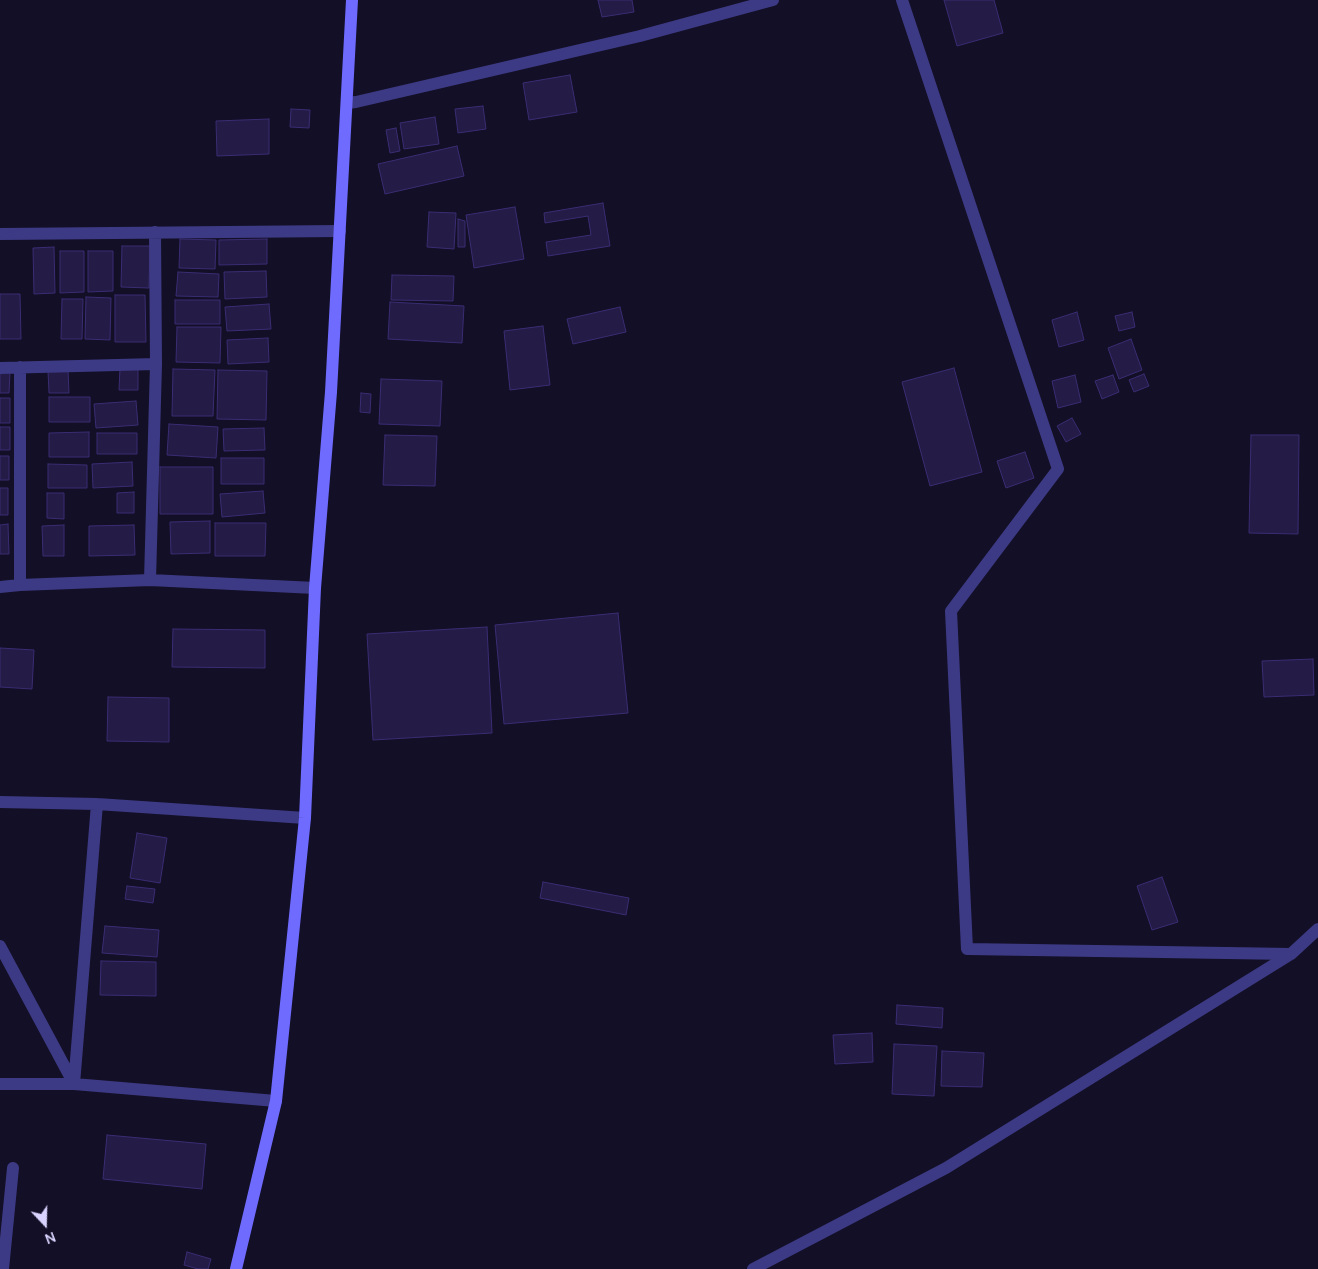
<!DOCTYPE html>
<style>
body{margin:0}
#map{position:relative;width:1318px;height:1269px;overflow:hidden;background:#130f26;font-family:Manrope,sans-serif}
canvas{display:block}
.north{position:absolute;left:20px;top:1199px;width:50px;height:50px;-webkit-text-stroke:4px #130f26;paint-order:stroke;rotate:159deg;font-size:14px;font-weight:700;line-height:20px;text-align:center;color:#d9d4ff}
.north::after{content:'';display:block;margin:auto;width:18px;height:22px;background:#d9d4ff;clip-path:polygon(50% 0,100% 100%,50% 72%,0 100%)}
</style>
<div id="map">
<canvas width="1318" height="1269"></canvas>
<div class="north">N</div>
</div>
<script>
const ctx = document.querySelector('canvas').getContext('2d');
ctx.lineJoin = 'round';
function fill(path, color) { ctx.fillStyle = color; ctx.fill(path, 'evenodd'); }
const poly = rows => new Path2D(rows.map(r => 'M' + r).join(''));
function stroke(path, color, width, dash) { ctx.strokeStyle = color; ctx.lineWidth = width; ctx.lineCap = dash ? 'butt' : 'round'; ctx.setLineDash(dash || []); ctx.stroke(path); }
const building = poly([
 [598,0,632,0,634,12,602,17,598,0],
 [944,0,994,0,1003,33,957,46,944,0],
 [570,75,577,112,529,120,523,83,570,75],
 [483,106,486,129,458,133,455,109,483,106],
 [291,109,310,110,309,128,290,127,291,109],
 [435,117,439,144,404,149,400,123,435,117],
 [269,119,269,154,217,156,216,121,269,119],
 [396,128,400,151,390,153,386,130,396,128],
 [457,146,464,176,385,194,378,164,457,146],
 [603,203,610,246,548,256,546,242,591,235,588,216,545,223,544,213,603,203],
 [515,207,524,259,474,268,466,215,515,207],
 [429,212,456,213,454,249,427,247,429,212],
 [458,219,465,221,465,247,458,247,458,219],
 [180,239,216,240,215,269,179,268,180,239],
 [267,239,267,264,219,265,219,240,267,239],
 [122,246,150,246,149,288,121,287,122,246],
 [54,247,55,293,34,294,33,248,54,247],
 [60,251,84,251,84,292,60,293,60,251],
 [88,251,113,251,113,291,88,292,88,251],
 [266,271,267,297,225,299,224,272,266,271],
 [178,272,219,274,218,297,176,296,178,272],
 [392,275,454,276,453,301,391,300,392,275],
 [0,294,20,294,21,339,0,339,0,294],
 [115,295,145,295,146,342,115,342,115,295],
 [86,297,111,298,110,340,85,339,86,297],
 [62,299,83,299,82,339,61,339,62,299],
 [175,300,220,300,220,324,175,324,175,300],
 [390,302,464,306,462,343,388,339,390,302],
 [269,304,271,329,227,331,225,307,269,304],
 [620,307,626,332,573,344,567,319,620,307],
 [1077,312,1084,340,1059,347,1052,320,1077,312],
 [1132,312,1135,327,1119,331,1115,316,1132,312],
 [543,326,550,385,510,390,504,331,543,326],
 [177,327,221,327,220,363,176,362,177,327],
 [268,338,269,362,228,364,227,340,268,338],
 [1131,339,1142,370,1119,379,1108,348,1131,339],
 [120,368,138,369,138,390,119,390,120,368],
 [954,368,982,472,930,486,902,382,954,368],
 [173,369,215,370,213,416,172,416,173,369],
 [68,370,69,393,49,393,48,371,68,370],
 [218,370,267,371,266,420,217,419,218,370],
 [0,371,10,372,9,393,0,393,0,371],
 [1144,374,1149,386,1134,392,1129,380,1144,374],
 [1075,375,1081,402,1058,408,1052,381,1075,375],
 [1113,375,1119,392,1102,399,1095,381,1113,375],
 [381,379,442,381,440,426,379,424,381,379],
 [361,393,371,394,370,413,360,412,361,393],
 [49,397,90,397,90,422,49,422,49,397],
 [0,398,10,398,10,423,0,423,0,398],
 [136,401,138,425,96,428,94,404,136,401],
 [1072,418,1081,434,1066,442,1057,426,1072,418],
 [169,424,218,427,216,458,167,455,169,424],
 [0,427,10,427,10,450,0,450,0,427],
 [264,428,265,450,224,451,223,429,264,428],
 [89,432,89,457,49,457,49,433,89,432],
 [97,433,137,433,137,454,97,454,97,433],
 [385,435,437,436,435,486,383,485,385,435],
 [1251,435,1299,435,1298,534,1249,533,1251,435],
 [1025,452,1034,478,1006,488,997,461,1025,452],
 [0,456,9,456,9,480,0,480,0,456],
 [221,458,264,458,264,484,221,484,221,458],
 [132,462,133,486,93,488,92,464,132,462],
 [48,464,87,465,87,488,48,488,48,464],
 [160,467,213,467,213,514,160,514,160,467],
 [0,488,8,488,8,515,0,515,0,488],
 [263,491,265,513,222,517,220,494,263,491],
 [134,492,134,513,117,513,117,493,134,492],
 [47,493,64,493,64,519,47,518,47,493],
 [210,521,210,553,171,554,170,522,210,521],
 [215,523,266,523,265,556,215,556,215,523],
 [8,524,9,554,0,554,0,525,8,524],
 [64,525,64,556,43,556,42,526,64,525],
 [134,525,135,555,89,556,89,526,134,525],
 [618,613,628,713,504,724,495,625,618,613],
 [487,627,492,733,373,740,367,634,487,627],
 [173,629,265,630,265,668,172,667,173,629],
 [0,648,34,650,32,689,0,687,0,648],
 [1313,659,1314,695,1264,697,1262,661,1313,659],
 [108,697,169,698,169,742,107,741,108,697],
 [137,833,167,838,160,883,130,878,137,833],
 [1162,877,1178,922,1152,930,1137,886,1162,877],
 [543,882,629,898,626,915,540,898,543,882],
 [127,886,155,889,153,903,125,899,127,886],
 [105,926,159,930,157,957,102,953,105,926],
 [101,961,156,962,156,996,100,995,101,961],
 [897,1005,943,1008,942,1028,896,1024,897,1005],
 [872,1033,873,1062,835,1064,833,1035,872,1033],
 [894,1044,937,1046,934,1096,892,1094,894,1044],
 [942,1051,984,1053,982,1087,941,1086,942,1051],
 [107,1135,206,1144,202,1189,103,1179,107,1135],
 [187,1252,211,1259,208,1269,198,1269,184,1265,187,1252]
]);
fill(building, '#241b47');
stroke(building, '#3b2d73', 1);
stroke(poly([
 [902,0,1058,469,951,611,967,949,1291,954,1318,929],
 [347,103,356,102,640,36,773,0],
 [0,234,340,231],
 [156,364,150,580,315,588],
 [0,368,156,364,155,232],
 [20,585,20,367],
 [0,587,20,585,150,580],
 [0,802,97,804,305,818],
 [0,946,74,1084,276,1101],
 [0,1084,74,1084,97,804],
 [3,1269,13,1168],
 [753,1269,946,1168,1291,954]
]), '#3d3a85', 12);
stroke(poly([
 [236,1269,276,1101,305,818,315,588,331,392,352,0]
]), '#6f6bff', 12);
</script>
